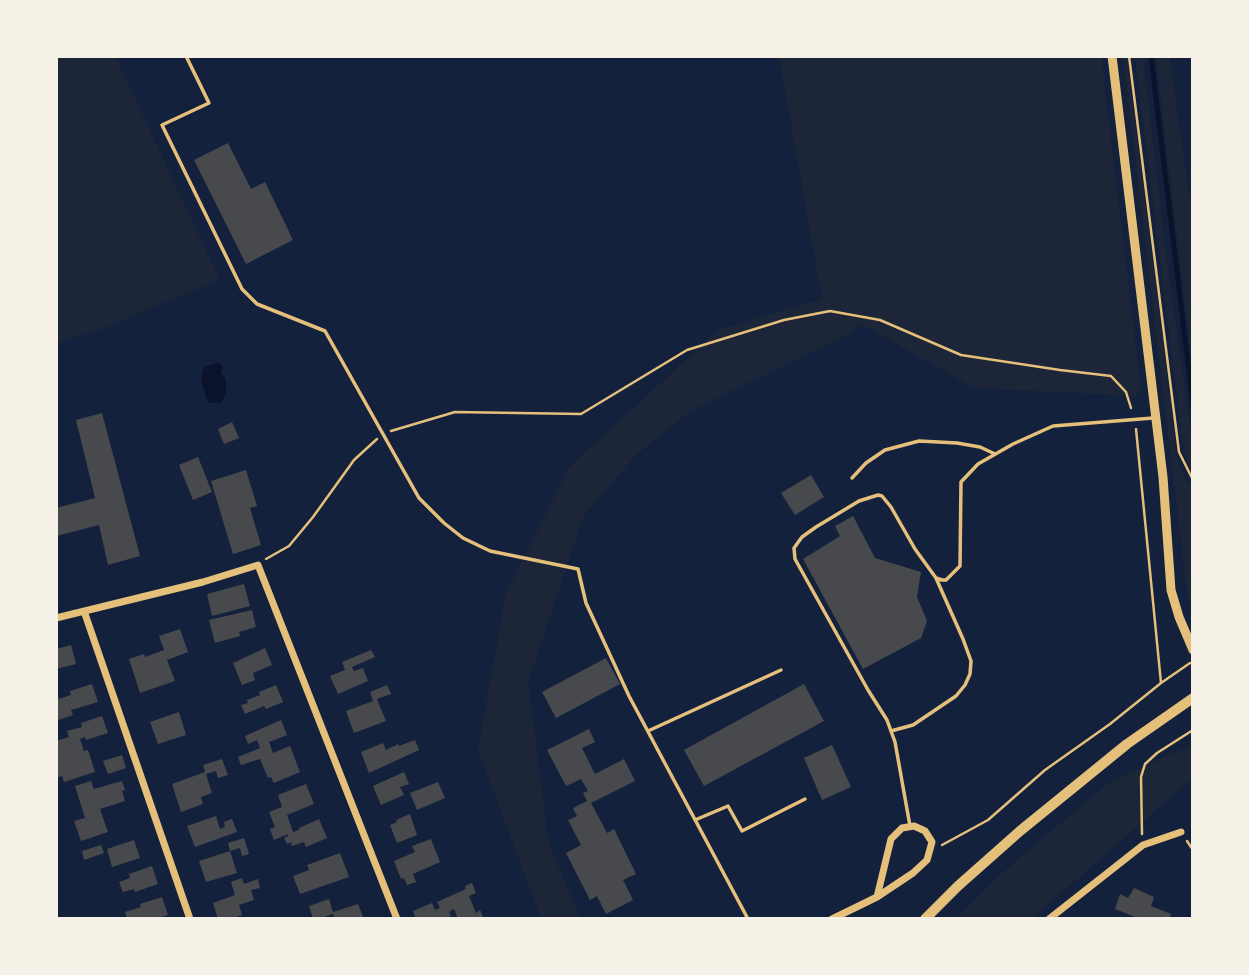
<!DOCTYPE html>
<style>
body{margin:0}
#map{position:relative;width:1249px;height:975px;overflow:hidden;background:#14213d;font-family:Quicksand,sans-serif}
canvas{display:block}
.frame{position:absolute;inset:0;border:58px solid #f6f1e7;pointer-events:none}
</style>
<div id="map">
<canvas width="1249" height="975"></canvas>
<div class="frame"></div>
</div>
<script>
const ctx = document.querySelector('canvas').getContext('2d');
ctx.lineJoin = 'round';
function fill(path, color) { ctx.fillStyle = color; ctx.fill(path, 'evenodd'); }
const poly = rows => new Path2D(rows.map(r => 'M' + r).join(''));
function stroke(path, color, width, dash) { ctx.strokeStyle = color; ctx.lineWidth = width; ctx.lineCap = dash ? 'butt' : 'round'; ctx.setLineDash(dash || []); ctx.stroke(path); }
fill(poly([
 [56,56,115,56,220,280,104,328,56,343],
 [779,56,1101,57,1141,389,1137,396,974,388,860,323,851,333,689,412,635,456,584,515,528,682,548,840,580,919,541,919,478,750,506,594,569,467,719,330,822,299],
 [1123,56,1127,56,1177,458,1183,475,1193,490,1193,611,1187,593],
 [1135,56,1143,56,1165,246,1193,447,1193,473,1187,462,1182,439],
 [1156,56,1170,56,1186,175,1193,213,1193,374],
 [1190,745,1193,754,1193,778,1031,919,956,919,995,879,1108,783]
]), '#1d2539');
fill(poly([
 [219,363,223,367,221,373,226,379,226,393,221,403,210,403,206,398,201,379,203,369,207,366]
]), '#0b132b');
stroke(poly([
 [1151,56,1193,405]
]), '#0b132b', 5);
fill(poly([
 [228,143,251,189,265,182,293,240,246,264,194,160],
 [102,413,140,556,108,565,99,525,56,536,56,508,95,498,76,420],
 [232,422,239,438,224,444,218,429],
 [198,457,212,492,193,500,179,465],
 [246,470,257,506,250,508,261,545,233,554,211,481],
 [811,475,824,497,795,515,781,493],
 [853,516,875,558,921,572,917,597,927,621,921,638,863,669,803,559,840,536,835,526],
 [244,584,250,606,212,616,207,594],
 [252,610,256,627,239,632,240,636,215,643,209,620],
 [180,629,188,652,167,660,175,681,140,693,129,659,144,654,145,657,164,650,159,636],
 [71,645,76,664,56,669,56,649],
 [265,648,272,665,253,673,255,680,242,685,233,663],
 [371,650,375,657,352,667,354,671,363,668,368,681,338,694,330,676,345,670,342,662],
 [606,658,620,684,556,718,542,692],
 [92,684,98,702,71,710,73,715,56,721,56,690,59,699,71,695,70,691],
 [804,684,824,721,704,786,684,750],
 [276,685,283,702,266,709,264,706,245,714,241,705,248,703,247,700,260,695,259,692],
 [387,685,391,694,377,699,386,721,354,733,346,711,373,701,370,692],
 [179,712,186,735,158,744,150,722],
 [102,716,108,733,86,740,85,737,80,739,84,751,88,750,95,772,64,782,62,776,56,778,56,741,69,737,67,731,82,727,81,723],
 [281,720,287,735,269,742,273,753,290,746,300,772,274,783,271,777,268,778,260,759,241,765,238,757,260,748,257,740,248,744,245,736],
 [589,729,595,742,582,748,595,774,624,759,635,781,591,803,607,833,614,829,636,874,623,880,633,900,606,914,597,896,590,900,566,853,581,845,568,820,577,816,573,808,587,801,583,793,588,791,581,779,566,786,547,750],
 [415,740,419,750,369,773,361,752,383,743,386,750,398,744,399,746],
 [832,745,851,787,822,800,804,758],
 [122,755,126,768,108,774,103,761],
 [222,759,228,775,218,778,216,771,206,774,212,793,201,797,203,804,181,812,172,784,205,772,203,765],
 [404,772,409,784,400,787,404,795,381,805,373,786],
 [91,781,94,789,122,781,125,790,122,791,125,801,100,809,108,832,81,841,74,821,85,818,75,786],
 [438,782,445,798,417,810,410,793],
 [306,784,314,804,287,815,293,832,299,830,299,828,319,819,327,838,306,847,304,842,292,846,291,842,287,844,284,838,288,836,288,834,274,840,270,829,275,827,269,812,282,807,278,795],
 [410,814,417,835,397,843,390,825,397,822,396,820],
 [216,816,220,829,225,827,224,822,232,819,237,832,195,847,187,826],
 [244,838,249,854,242,856,240,848,230,851,228,843],
 [431,839,440,862,413,874,416,882,407,885,404,878,401,879,394,861,415,852,412,846],
 [134,840,140,858,112,867,107,849],
 [101,845,104,853,84,860,82,851],
 [230,851,237,873,206,882,199,861],
 [340,853,349,877,300,894,293,876,309,870,307,865],
 [152,866,158,884,135,892,134,889,123,892,119,882,130,878,129,874],
 [242,878,244,884,258,879,260,888,251,890,254,900,239,905,242,915,230,919,218,919,213,903,235,895,231,882],
 [472,883,476,893,469,896,476,913,480,910,484,919,458,919,454,909,449,912,451,916,445,919,416,919,413,911,432,903,435,910,440,908,437,902,466,889,465,886],
 [1134,888,1154,897,1151,906,1171,914,1170,919,1134,919,1135,917,1115,909,1120,894,1128,898],
 [162,897,168,915,155,919,127,919,125,912,141,907,140,904],
 [329,899,333,912,358,904,364,919,335,919,333,914,318,919,313,919,309,906]
]), '#48494c');
stroke(poly([
 [1129,56,1179,452,1193,480],
 [1136,429,1161,683],
 [391,431,455,412,581,414,687,350,784,320,830,311,880,320,961,355,1060,370,1111,376,1126,392,1131,408],
 [266,559,289,546,313,517,354,460,377,439],
 [1142,834,1141,777,1145,764,1157,753,1193,730],
 [1187,841,1193,850],
 [942,845,988,820,1045,770,1110,724,1161,683,1190,663]
]), '#e5c07b', 2.5);
stroke(poly([
 [186,56,209,103,162,125,242,289,257,304,325,331,419,498,444,523,463,538,490,551,578,569,586,603,629,696,748,919],
 [852,478,866,463,885,450,919,441,957,443,980,447,995,454],
 [648,731,781,670],
 [891,731,913,725,956,696,965,685,970,674,971,661,963,639,936,578],
 [695,820,728,806,742,831,805,799],
 [910,826,895,742,887,720,868,690,795,559,794,548,802,537,816,527,859,501,878,495,882,496,891,507,915,549,936,578,942,580,946,580,960,566,961,482,978,464,1013,444,1053,426,1153,418]
]), '#e5c07b', 3.5);
stroke(poly([
 [84,611,190,919],
 [56,618,203,582,258,565,397,919],
 [832,919,877,897,913,873,927,860,932,842,925,831,914,826,902,828,891,839,877,897],
 [1049,919,1143,845,1181,832]
]), '#e5c07b', 7);
stroke(poly([
 [1112,56,1163,477,1171,590,1179,617,1193,650]
]), '#e5c07b', 9);
stroke(poly([
 [925,919,958,886,1020,831,1127,744,1193,698]
]), '#e5c07b', 10);
</script>
